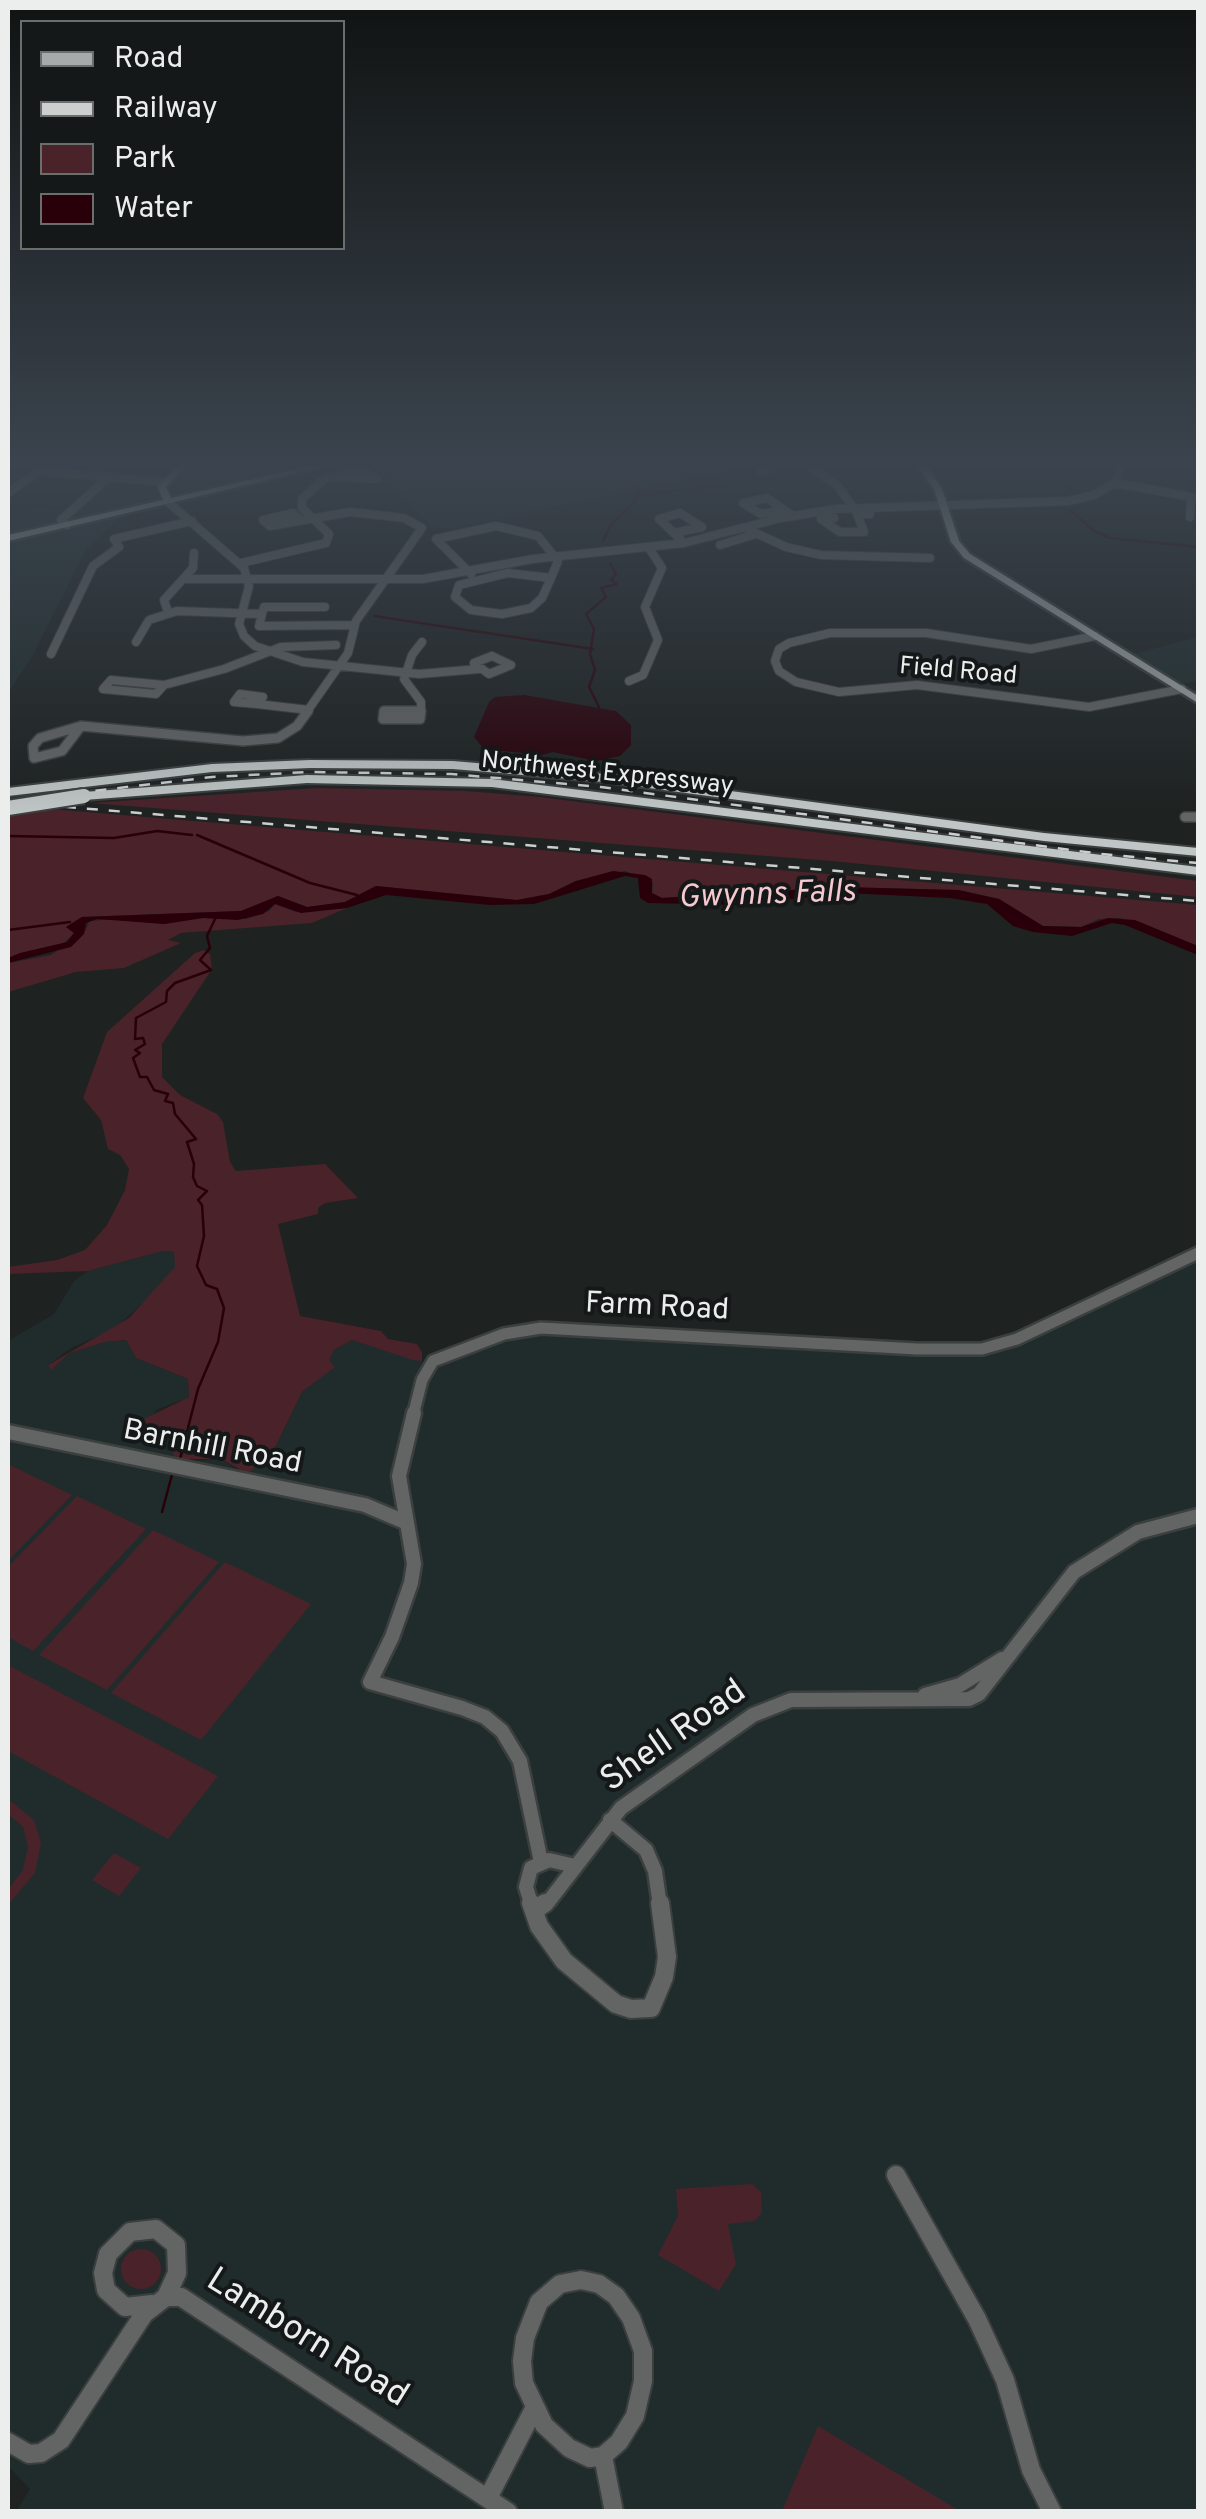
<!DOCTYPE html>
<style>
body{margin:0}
#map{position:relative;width:1206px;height:2519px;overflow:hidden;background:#1e2221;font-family:Overpass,sans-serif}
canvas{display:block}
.frame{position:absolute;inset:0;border:10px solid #ebeeed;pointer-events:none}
.legend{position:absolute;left:20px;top:20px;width:325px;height:230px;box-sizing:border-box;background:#141818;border:2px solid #6a6e6d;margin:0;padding:12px 18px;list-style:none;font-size:30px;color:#ebeeed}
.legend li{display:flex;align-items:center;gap:20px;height:50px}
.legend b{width:50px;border:2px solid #6a6e6d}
</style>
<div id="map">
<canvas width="1206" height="2519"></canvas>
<div class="frame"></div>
<ul class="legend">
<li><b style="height:12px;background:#a6aaaa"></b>Road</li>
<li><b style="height:12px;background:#cccfce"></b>Railway</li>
<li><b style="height:28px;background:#49222a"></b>Park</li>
<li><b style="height:28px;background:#290009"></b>Water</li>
</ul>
</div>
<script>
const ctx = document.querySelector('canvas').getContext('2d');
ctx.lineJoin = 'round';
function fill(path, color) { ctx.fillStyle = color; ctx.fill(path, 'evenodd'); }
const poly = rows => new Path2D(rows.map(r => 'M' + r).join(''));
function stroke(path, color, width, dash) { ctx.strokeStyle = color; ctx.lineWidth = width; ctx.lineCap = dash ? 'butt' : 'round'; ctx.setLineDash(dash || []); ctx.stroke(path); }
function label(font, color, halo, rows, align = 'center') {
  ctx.font = font + ' Overpass,sans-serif'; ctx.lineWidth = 8; ctx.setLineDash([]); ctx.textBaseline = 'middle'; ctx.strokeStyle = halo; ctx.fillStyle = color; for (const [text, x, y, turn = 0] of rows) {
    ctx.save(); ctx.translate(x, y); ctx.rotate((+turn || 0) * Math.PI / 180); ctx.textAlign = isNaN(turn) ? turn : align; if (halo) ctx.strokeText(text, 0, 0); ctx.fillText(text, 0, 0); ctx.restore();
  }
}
fill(poly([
 [187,463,296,463,303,468,184,494,171,483],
 [765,463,449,529,431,527,374,464],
 [111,479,159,483,155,491,158,498,8,535,8,520,20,519,34,508,74,511],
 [120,517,85,551,33,655,8,693,8,542],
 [1198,637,1198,680,1180,685,1130,655],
 [163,1251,175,1252,175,1267,156,1291,114,1329,71,1348,48,1365,51,1369,70,1353,105,1342,126,1340,136,1358,188,1379,189,1397,156,1410,148,1426,172,1433,185,1462,221,1459,237,1470,274,1450,302,1392,334,1367,329,1360,334,1350,352,1340,422,1361,427,1368,501,1340,543,1332,791,1344,819,1351,839,1348,983,1355,1016,1347,1198,1258,1198,2511,16,2512,30,2489,8,2466,8,1341,54,1314,74,1281,88,1271]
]), '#202c2b');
fill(poly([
 [317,788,465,791,540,797,1198,881,1198,897,831,861,89,803],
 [39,808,1198,905,1198,946,1120,918,1099,919,1081,927,1043,926,999,899,959,890,840,887,662,898,652,893,653,883,625,871,576,881,549,894,517,900,376,886,345,902,307,907,278,896,241,911,82,917,66,927,74,933,61,946,8,958,8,815],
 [275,904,296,912,347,908,312,923,181,933,168,940,181,943,124,968,76,972,8,992,8,963,51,955,86,930,89,921,114,919,164,924,203,918,246,919,269,911],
 [204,950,210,954,212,969,162,1044,162,1077,180,1095,217,1114,223,1122,230,1162,236,1171,325,1164,358,1198,325,1203,318,1208,318,1214,278,1224,300,1316,381,1331,388,1339,417,1344,422,1352,422,1361,413,1360,352,1340,334,1350,329,1360,335,1367,302,1392,274,1450,248,1474,221,1459,174,1459,172,1433,148,1426,144,1419,189,1397,188,1379,136,1358,126,1340,105,1342,70,1353,51,1370,48,1365,129,1318,175,1267,174,1252,163,1251,88,1271,8,1274,8,1267,57,1260,85,1250,107,1225,125,1190,129,1169,120,1155,108,1149,101,1120,83,1098,107,1032,195,953],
 [8,1464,72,1495,8,1561],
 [77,1496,146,1529,33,1651,8,1637,8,1567],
 [153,1530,219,1562,107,1690,39,1655],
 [225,1562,311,1604,201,1740,111,1693],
 [8,1665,218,1776,168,1839,8,1751],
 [8,1799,34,1820,41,1843,35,1873,8,1905,8,1890,23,1870,28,1846,23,1827,8,1814],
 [114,1853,141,1868,119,1896,92,1880],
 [752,2184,761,2192,762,2212,755,2221,728,2224,736,2264,719,2291,658,2255,678,2216,676,2189],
 '121 2269a20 20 0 1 1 40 0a20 20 0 1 1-40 0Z',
 [818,2426,960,2511,782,2511]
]), '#49222a');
fill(poly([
 [524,695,616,711,631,725,631,745,620,756,596,761,553,752,542,755,484,749,474,737,489,702,495,697],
 [613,871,645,875,652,879,652,893,662,898,840,887,958,890,999,899,1043,926,1081,927,1108,918,1135,920,1198,946,1198,955,1125,925,1112,923,1072,936,1033,932,1013,926,987,904,950,898,845,893,739,905,648,903,640,898,638,878,625,876,534,904,490,905,386,895,347,908,301,913,275,904,263,914,238,920,203,918,164,924,97,919,86,923,84,934,71,947,8,963,8,958,20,953,67,942,74,933,66,927,82,917,241,911,278,896,307,907,345,902,376,886,517,900,549,894,576,881]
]), '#290009');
stroke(poly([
 [1068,463,1066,473,1073,482,1069,493],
 [639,495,790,477],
 [1070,510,1094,531,1110,538,1198,547],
 [603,541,610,526,636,500,639,487],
 [374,616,593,649],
 [599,707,589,687,595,670,590,654,594,629,586,614,606,597,601,588,617,584,611,580,616,574,610,563],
 [197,835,310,883,357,895],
 [8,836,114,838,157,831,192,835],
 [8,930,70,922],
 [180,1459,198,1389,218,1342,224,1308,217,1289,206,1285,197,1266,204,1236,202,1205,198,1200,207,1191,197,1186,193,1177,194,1164,187,1142,196,1139,175,1114,173,1103,165,1101,168,1094,154,1090,147,1077,140,1077,133,1058,140,1053,135,1050,145,1044,143,1038,135,1039,136,1018,166,1002,167,991,175,983,211,970,200,960,210,948,207,936,216,917],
 [162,1512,173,1471]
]), '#290009', 2.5);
const minorFar4 = poly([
 [804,463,837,485,855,510],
 [812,468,832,463],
 [761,471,779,463],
 [1115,483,1198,498],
 [8,493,39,471,165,482],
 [168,502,244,568,249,586,239,624,244,636,255,646,303,662,419,674,479,669],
 [783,510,761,514,743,503,767,498,793,516],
 [680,513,702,527,674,533,659,519,680,513],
 [1190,517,1191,497],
 [834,518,821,519,840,532,864,532,857,514,870,514],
 [300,520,293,513,263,520,270,526,350,512,404,518,422,528,356,621,348,653,306,713],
 [67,525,61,520,109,477],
 [745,528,786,547,821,555,930,558],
 [674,533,684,543],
 [720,545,756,534],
 [241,563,326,543,329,534,302,508,302,499,324,479,363,470,377,479,337,477],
 [508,573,551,578,542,598,531,608,502,614,471,610,455,597,459,585,508,573],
 [471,574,436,539,496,526,538,536,558,561,551,578],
 [186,579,423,579,533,559,684,543,781,518,836,509,1069,501,1094,495,1115,483,1123,463],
 [168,612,164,600,193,568,194,553],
 [262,614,264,607,325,607],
 [1095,636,1031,649,926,633,830,633,789,643,779,649,775,661,779,671,796,682,839,692,917,685,1089,707,1182,689],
 [136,642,149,620,177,611,262,614,259,626,354,625],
 [51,654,93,566,119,547,114,539,192,521],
 [492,656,511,665,489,674,474,663,492,656],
 [111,680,164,685,156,694,103,689,111,680],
 [629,681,643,675,658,640,645,607,662,568,649,548],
 [164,685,224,669,281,647,336,645],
 [240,694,263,697,257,704,234,702,240,694],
 [257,704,309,710],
 [421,711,421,702,404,679,412,655,422,642],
 [384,713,421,711]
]);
const minorFar3 = poly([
 [384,711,421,711,420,719,383,719,384,711],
 [81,726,243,741,278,738,297,726,308,711],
 [81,726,62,751,34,758,33,746,40,738,81,726],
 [1185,817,1198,817]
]);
const minorFar2 = poly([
 [413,1416,422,1380,433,1361,504,1334,541,1328,917,1349,982,1349,1017,1339,1198,1253]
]);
const minorFar1 = poly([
 [414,1413,399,1476,414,1564,411,1583,392,1637,370,1682,462,1708,485,1717,502,1731,520,1761,541,1862],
 [8,1432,365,1505,405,1522],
 [925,1695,960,1685,1002,1659],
 [610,1820,646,1850,655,1871,660,1906],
 [532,1906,526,1887,531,1868,549,1860,575,1866],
 [541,1906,549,1901,621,1808,753,1715,791,1700,969,1699,979,1694,1074,1572,1138,1532,1198,1516]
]);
const minor = poly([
 [531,1903,539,1926,564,1961,616,2004,631,2009,651,2008,664,1977,667,1957,660,1903],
 [536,1909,545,1903],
 [896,2175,977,2319,1005,2380,1031,2470,1052,2512],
 [581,2280,599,2284,616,2296,631,2318,643,2351,643,2381,635,2416,619,2442,603,2456,590,2458,569,2448,544,2425,524,2383,522,2361,525,2338,539,2302,560,2284,581,2280],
 [152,2304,125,2307,106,2290,103,2273,108,2254,130,2232,156,2229,176,2245,177,2273,166,2297],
 [8,2442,29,2454,41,2453,61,2440,144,2314,166,2297,181,2297,508,2512],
 [603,2456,614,2512],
 [488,2498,534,2409]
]);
const major = poly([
 [179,463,188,463,166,487,171,498,323,463,340,463,8,541,8,535,163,500,158,487,179,463],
 [915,463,924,463,942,489,959,541,970,554,1198,696,1198,703,964,558,951,542,934,489,915,463]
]);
const highway = poly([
 [310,760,453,761,604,774,1044,833,1198,848,1198,856,1044,841,604,782,453,769,310,768,212,772,8,796,8,788,212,764,310,760],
 [307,775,492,779,1198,867,1198,875,492,787,307,783,84,800,78,796,84,792,307,775]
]);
stroke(minorFar4, '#3b3f3e', 10);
stroke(minorFar3, '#3b3f3e', 12);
stroke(minorFar2, '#3b3f3e', 16);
stroke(minorFar1, '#3b3f3e', 19);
stroke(minor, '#3b3f3e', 22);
stroke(major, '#3b3f3e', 5);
stroke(highway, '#3b3f3e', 4);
stroke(minorFar4, '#636565', 8);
stroke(minorFar3, '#636565', 9);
stroke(minorFar2, '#636565', 11);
stroke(minorFar1, '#636565', 14);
stroke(minor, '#636565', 18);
fill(major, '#a6aaaa');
fill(highway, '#c0c6c5');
stroke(poly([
 [8,801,212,777,308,772,451,774,601,787,1101,854,1198,863],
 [43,805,1198,901]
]), '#cccfce', 2.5, [11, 11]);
const highwayBridge = poly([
 [8,808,84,796]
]);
stroke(highwayBridge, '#3b3f3e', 18, []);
stroke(highwayBridge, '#c0c6c5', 14);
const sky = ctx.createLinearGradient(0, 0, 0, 816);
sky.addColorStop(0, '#101312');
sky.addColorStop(0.57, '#3b444e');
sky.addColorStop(1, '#3b444e00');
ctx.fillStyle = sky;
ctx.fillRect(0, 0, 1206, 816);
label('25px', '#ebeeed', '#141818', [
 ["Field Road",958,673,5],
 ["Northwest Expressway",607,775,6]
]);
label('30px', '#ebeeed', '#141818', [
 ["Farm Road",657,1309,3],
 ["Barnhill Road",212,1449,11]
]);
label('italic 32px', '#f5c9cf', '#141818', [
 ["Gwynns Falls",767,897,-2]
]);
label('35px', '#ebeeed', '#141818', [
 ["Shell Road",675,1738,-35],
 ["Lamborn Road",306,2340,32]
]);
</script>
